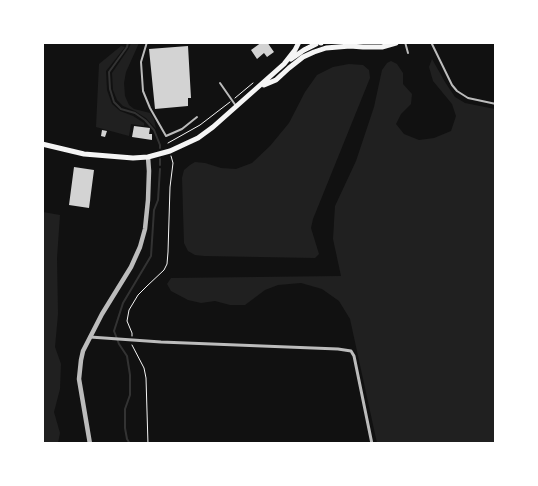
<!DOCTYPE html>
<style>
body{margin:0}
#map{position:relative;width:538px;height:486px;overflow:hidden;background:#111;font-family:"IBM Plex Sans",sans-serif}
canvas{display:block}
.frame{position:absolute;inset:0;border:44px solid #fff;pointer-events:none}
</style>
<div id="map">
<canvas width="538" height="486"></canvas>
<div class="frame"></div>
</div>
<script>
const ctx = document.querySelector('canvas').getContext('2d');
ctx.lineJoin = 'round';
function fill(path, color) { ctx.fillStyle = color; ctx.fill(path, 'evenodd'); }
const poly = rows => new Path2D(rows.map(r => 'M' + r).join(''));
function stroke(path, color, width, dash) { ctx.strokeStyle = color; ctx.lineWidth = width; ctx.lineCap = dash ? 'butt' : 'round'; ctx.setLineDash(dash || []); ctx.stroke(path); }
fill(poly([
 [131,43,139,43,126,72,124,83,125,96,129,105,134,109,150,113,154,119,156,129,146,118,135,111,123,106,117,100,113,90,112,73,129,48],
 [121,46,125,47,106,71,107,90,112,104,120,111,133,116,144,123,144,126,131,124,129,136,96,127,99,64],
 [432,59,445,82,455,97,465,103,495,109,495,443,377,443,350,319,339,301,322,289,301,283,278,285,265,290,245,305,230,305,215,301,201,303,188,300,171,291,167,284,171,278,341,276,333,239,335,206,356,161,374,107,382,70,387,63,391,61,397,64,403,73,403,84,412,94,411,104,401,114,396,124,404,134,419,140,434,138,451,131,456,116,452,104,433,81,429,67],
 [349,64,363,65,369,70,370,78,313,219,311,228,319,254,315,258,204,256,195,255,188,251,184,243,182,178,184,170,190,165,195,162,205,163,221,168,236,169,252,163,270,146,289,123,305,92,317,75,333,67],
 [43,212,60,215,57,258,58,314,55,347,61,364,60,389,54,412,60,433,58,443,43,443]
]), '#202020');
stroke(poly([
 [128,42,127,47,109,72,110,89,114,102,121,109,135,113,145,120,154,130,160,145,160,148],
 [160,165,160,159],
 [130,444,127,439,125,428,125,409,130,395,130,375,127,356,119,344,114,331,123,303,151,256,154,210,158,200,160,169]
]), '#333', 2);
fill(poly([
 [262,42,267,42,274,52,267,57,264,53,257,59,251,50],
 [188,46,191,98,188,98,188,106,155,109,149,49],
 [134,126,150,128,149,134,152,134,152,140,132,137],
 [102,130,107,131,105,137,101,136],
 [74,167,94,170,89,208,69,205]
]), '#d3d3d3');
stroke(poly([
 [235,98,253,83],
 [168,143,200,125,230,102],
 [132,336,132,333,127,321,129,310,138,295,147,286,164,270,167,264,168,252,170,187,173,163,171,156],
 [132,345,144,368,146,378,148,444]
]), '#f5f5f5', 1);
stroke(poly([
 [147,42,141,62,143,91,150,108,166,136,182,129,197,117],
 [405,42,408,53],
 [431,42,452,85,457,91,468,98,496,104],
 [220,83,236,106]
]), '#bcbcbc', 2);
stroke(poly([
 [90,337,161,342,338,349,351,351,354,356,372,444]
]), '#bcbcbc', 3);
stroke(poly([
 [90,444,79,379,81,360,83,351,102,314,131,267,140,247,145,229,148,200,149,171,148,157]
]), '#bcbcbc', 4.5);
stroke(poly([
 [321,43,321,42],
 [291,59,304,50,316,44],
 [264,85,276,80,289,68,303,57,314,52,326,48,350,46,363,47,382,47,396,43],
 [42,144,84,154,133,158,148,157,170,151,198,138,213,127,284,64,295,50,299,42]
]), '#f5f5f5', 5);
</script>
